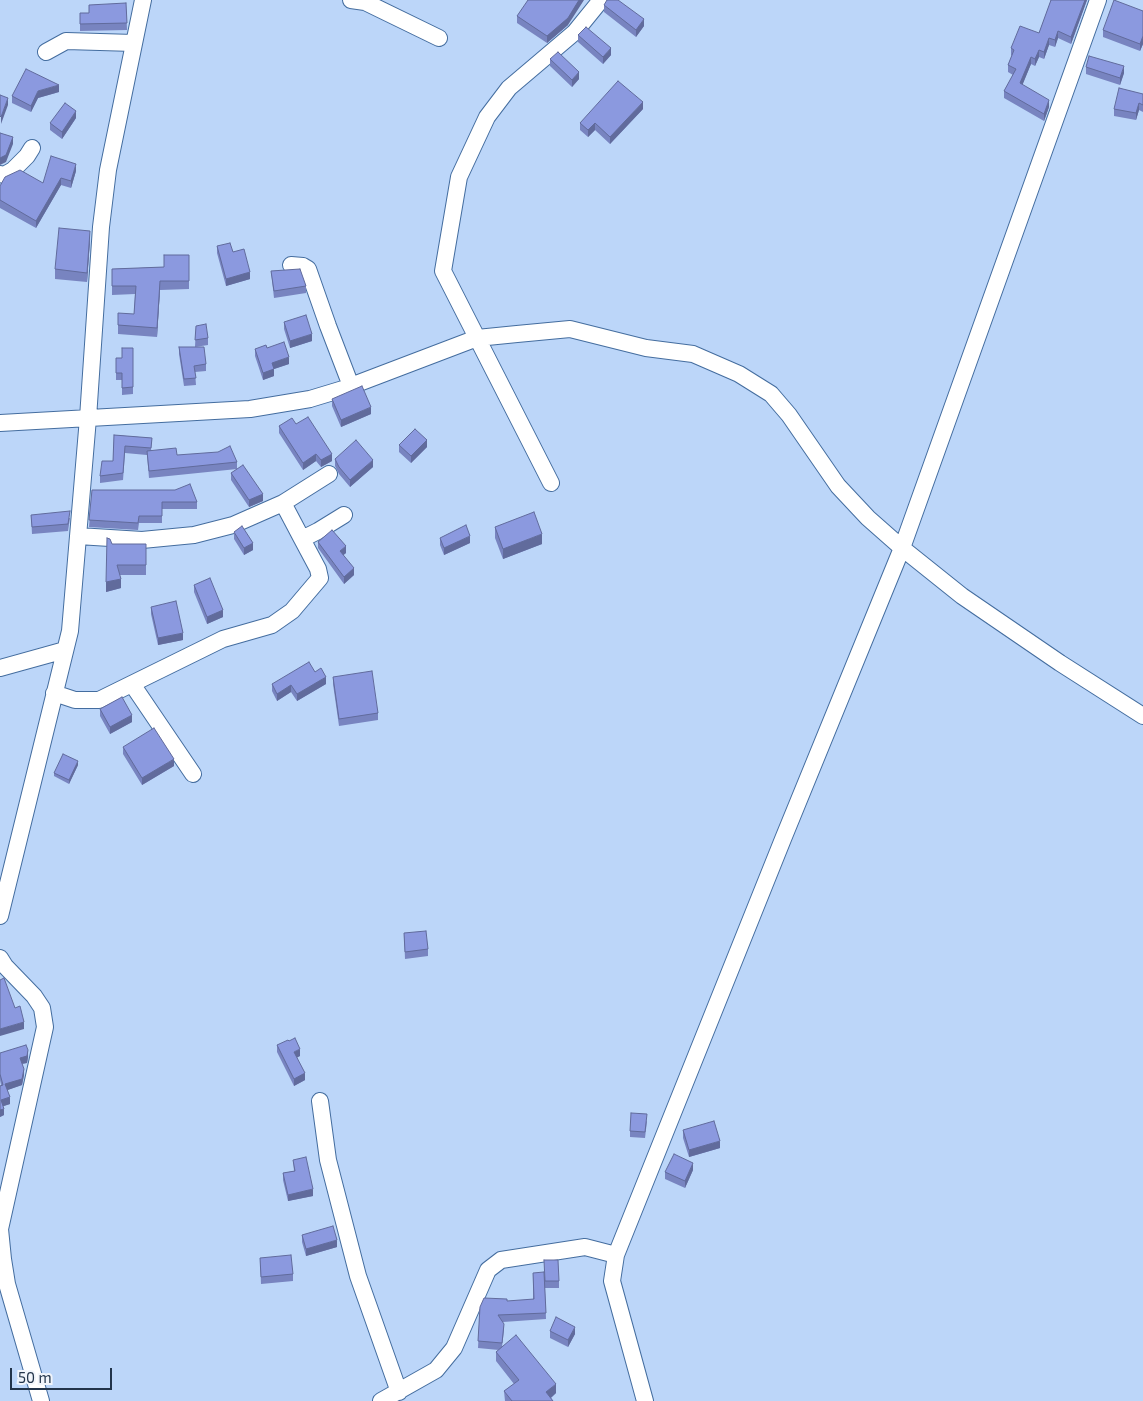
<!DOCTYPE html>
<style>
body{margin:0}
#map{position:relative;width:1143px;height:1401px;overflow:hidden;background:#bcd6f9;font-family:"Exo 2",sans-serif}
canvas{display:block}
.scale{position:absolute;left:10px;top:1368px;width:102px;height:22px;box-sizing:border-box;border:2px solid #22344a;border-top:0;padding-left:6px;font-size:15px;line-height:18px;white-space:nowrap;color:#22344a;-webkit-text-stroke:4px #f1f5fb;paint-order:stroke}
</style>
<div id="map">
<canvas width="1143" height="1401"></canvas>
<div class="scale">50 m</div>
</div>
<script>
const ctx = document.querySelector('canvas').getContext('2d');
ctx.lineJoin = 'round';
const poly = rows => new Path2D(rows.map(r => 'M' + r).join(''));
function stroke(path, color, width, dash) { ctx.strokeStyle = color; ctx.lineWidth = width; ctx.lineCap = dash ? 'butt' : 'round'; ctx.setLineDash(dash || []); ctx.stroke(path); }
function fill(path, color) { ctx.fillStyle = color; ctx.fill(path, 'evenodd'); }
const street = poly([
 [351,0,365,2,439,38],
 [46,52,66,41,134,43],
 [0,174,4,175,13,170,27,156,32,148],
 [291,265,303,266,308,269,328,326,351,386],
 [0,423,250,409,310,399,343,389,477,338,517,334,570,329,646,348,693,354,739,374,771,394,789,415,838,486,868,518,902,548,962,596,1060,663,1143,716],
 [551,483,443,271,459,177,487,117,509,88,575,32,601,0],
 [283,503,302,539,318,531,344,515],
 [78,536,142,540,194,535,233,525,283,503,329,474],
 [0,668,65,650],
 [132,684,193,774],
 [54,693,75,700,99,700,223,639,272,625,292,611,320,578,318,569,302,539],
 [0,916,70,631,88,418,101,227,108,170,143,0],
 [0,958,5,966,34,996,42,1008,45,1027,0,1229,3,1259,7,1284,41,1401],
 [320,1101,328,1160,358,1276,399,1392],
 [381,1401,436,1370,454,1348,488,1270,501,1260,585,1247,616,1255],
 [645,1401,612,1281,616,1255,783,839,902,548,1098,0]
]);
stroke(street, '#446d9f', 18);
stroke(street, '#fff', 16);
fill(poly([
 [1051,0,1087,0,1071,44,1058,38,1055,47,1049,45,1044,59,1039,57,1035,66,1031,64,1022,85,1049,107,1044,121,1004,98,1004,91,1013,75,1008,72,1008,65,1012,56,1011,55,1011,48,1039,33],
 [126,3,127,30,80,31,80,13,89,13],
 [604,5,644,26,636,37,604,12],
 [1143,11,1143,44,1140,51,1103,37,1103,30],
 [517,16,568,25,547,43,517,23],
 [578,35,611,55,603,64,578,42],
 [550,59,579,79,572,87,550,66],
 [1086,67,1124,73,1120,85,1086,74],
 [59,92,38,98,31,112,12,103,12,96],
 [1143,94,1143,112,1139,110,1136,120,1114,116,1114,109],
 [643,109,610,144,595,130,588,137,580,130,580,123],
 [76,118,62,139,50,130,50,123],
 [76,171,71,188,61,185,36,228,0,208,0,186,43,183],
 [90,240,87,282,55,279,55,269],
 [217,246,233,252,250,279,226,286,217,253],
 [189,255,189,289,160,290,157,337,118,334,118,325,134,314,135,294,112,295,112,269,164,267],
 [271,271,306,286,306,293,274,298],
 [284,322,312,341,290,348,284,329],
 [196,326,208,338,208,345,195,347],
 [179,347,206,364,206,371,195,372,196,385,184,386,179,354],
 [133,348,133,394,122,395,122,380,116,380,116,358,122,358],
 [267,348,289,364,274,369,274,376,263,380,255,356,255,349],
 [332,399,371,414,341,427,332,406],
 [296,424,332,461,321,467,316,461,303,470,279,433,279,426],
 [114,435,152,438,151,451,177,455,237,462,237,469,263,501,249,507,231,480,231,473,237,469,149,478,147,455,125,453,123,480,100,483,100,476,113,461],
 [399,445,427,447,411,463,399,452],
 [335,459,373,467,350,487,339,474,335,466],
 [92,490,197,502,197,509,162,509,162,523,139,523,138,530,89,527],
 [31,515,70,518,68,531,32,534],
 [495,527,542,544,503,559,495,538],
 [234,532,253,550,244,555,234,539],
 [440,538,470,543,444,555,440,545],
 [318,542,346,553,343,555,354,575,344,584,318,548],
 [112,544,146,544,146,575,120,575,121,588,106,592],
 [194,585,223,617,207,624,194,592],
 [151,607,183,640,158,645,151,614],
 [315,672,326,684,297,701,291,692,277,701,272,691,272,684],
 [333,677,378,713,378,720,339,726,333,684],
 [100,709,132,722,110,734,100,716],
 [123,747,174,766,142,785,123,754],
 [78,765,69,784,54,776,54,773],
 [404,933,428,949,428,956,405,959],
 [277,1045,300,1056,297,1057,305,1080,294,1086,277,1052],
 [0,1053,28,1057,27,1063,22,1064,24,1075,22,1085,7,1090,10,1104,3,1106,4,1115,0,1117,0,1086,1,1085,0,1080],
 [647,1121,645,1138,630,1137,630,1131],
 [683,1130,720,1148,689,1157,683,1138],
 [293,1160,313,1196,288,1201,283,1180,283,1173,294,1171],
 [693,1170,685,1188,665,1179,665,1172],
 [302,1235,337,1247,306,1256,302,1242],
 [260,1258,293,1274,293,1281,261,1284],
 [533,1273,559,1281,559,1288,545,1288,546,1319,503,1322,504,1330,502,1347,556,1393,551,1398,553,1401,505,1401,504,1391,514,1384,496,1361,496,1352,499,1350,478,1348,480,1307,533,1299],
 [550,1331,575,1334,568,1347,550,1338]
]), '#7884c0');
fill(poly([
 [579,0,584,0,568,25,547,43,547,36],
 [1085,0,1087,0,1071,44,1071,37],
 [644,19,644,26,636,37,636,30],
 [1058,31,1058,38,1055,47,1055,40],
 [1143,36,1143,44,1140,51,1140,44],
 [1049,38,1049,45,1044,59,1044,52],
 [611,48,611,55,603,64,603,57],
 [1039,50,1039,57,1035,66,1035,59],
 [1031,57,1031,64,1020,91,1020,83],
 [1124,66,1124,73,1120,85,1120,78],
 [579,72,579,79,572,87,572,80],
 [59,85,59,92,38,98,31,112,31,106,38,91],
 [8,98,8,105,1,124,1,117],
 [1049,100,1049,107,1044,121,1044,114],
 [643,102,643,109,610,144,610,137],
 [1139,103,1139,110,1136,120,1136,113],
 [76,111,76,118,62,139,62,132],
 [595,123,595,130,588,137,588,130],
 [13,137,13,144,6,162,0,165,0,158],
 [76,164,76,171,71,188,71,181],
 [61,178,61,185,36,228,36,221],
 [90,231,90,240,87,282,87,273],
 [250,272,250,279,226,286,226,279],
 [160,281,160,290,157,337,157,328],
 [312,334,312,341,290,348,290,341],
 [289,357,289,364,274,369,274,376,263,380,263,373,272,363],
 [371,407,371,414,341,427,341,420],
 [427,440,427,447,411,463,411,456],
 [316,454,316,461,303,470,303,463],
 [332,454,332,461,321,467,321,460],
 [373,460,373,467,350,487,350,480],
 [263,494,263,501,249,507,249,500],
 [542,534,542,544,503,559,503,549],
 [470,536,470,543,444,555,444,548],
 [253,543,253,550,244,555,244,548],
 [346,546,346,553,340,558,340,551],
 [354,568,354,575,344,584,344,577],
 [121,579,121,588,106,592,106,582],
 [223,610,223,617,207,624,207,617],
 [183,633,183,640,158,645,158,638],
 [326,677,326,684,297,701,297,694],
 [291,685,291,692,277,701,277,694],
 [132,715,132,722,110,734,110,727],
 [174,759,174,766,142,785,142,778],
 [78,761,78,765,69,784,69,780],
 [24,1022,24,1029,0,1036,0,1029],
 [300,1049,300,1056,294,1059,294,1052],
 [28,1050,28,1057,27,1063,20,1064,20,1058],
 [24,1069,24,1075,22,1085,5,1091,5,1084],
 [305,1073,305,1080,294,1086,294,1079],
 [10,1097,10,1104,1,1107,1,1100],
 [4,1109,4,1115,0,1117,0,1110],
 [720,1141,720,1148,689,1157,689,1150],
 [693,1163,693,1170,685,1188,685,1181],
 [313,1189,313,1196,288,1201,288,1195],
 [337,1240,337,1247,306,1256,306,1249],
 [575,1327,575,1334,568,1347,568,1340],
 [556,1384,556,1393,547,1401,546,1392]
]), '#616b9c');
const building = poly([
 [528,0,579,0,568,18,547,36,517,16,528,0],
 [607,0,618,0,644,19,636,30,604,5,607,0],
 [1051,0,1085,0,1071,37,1058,31,1055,40,1049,38,1044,52,1039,50,1035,59,1031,57,1020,83,1049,100,1044,114,1004,91,1016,69,1008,65,1014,50,1011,48,1020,26,1039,33,1051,0],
 [1114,0,1143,11,1143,36,1140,44,1103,30,1114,0],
 [126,3,127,23,80,24,80,13,89,13,89,5,126,3],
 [586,27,611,48,603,57,578,35,586,27],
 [558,52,579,72,572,80,550,59,558,52],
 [1089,56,1124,66,1120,78,1086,67,1089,56],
 [26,69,59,85,38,91,31,106,12,96,26,69],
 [618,81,643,102,610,137,595,123,588,130,580,123,618,81],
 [1119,88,1143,94,1143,105,1139,103,1136,113,1114,109,1119,88],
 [0,95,8,98,1,117,0,116,0,95],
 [65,103,76,111,62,132,50,123,65,103],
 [0,133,13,137,6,155,0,158,0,133],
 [51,156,76,164,71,181,61,178,36,221,0,200,0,186,5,177,20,170,43,183,51,156],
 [59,228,90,231,87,273,55,269,59,228],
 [230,243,233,252,244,249,250,272,226,279,217,246,230,243],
 [164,255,189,255,189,281,160,281,157,328,118,325,118,313,134,314,136,286,112,286,112,269,164,267,164,255],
 [300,269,306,286,274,291,271,271,300,269],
 [306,315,312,334,290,341,284,322,306,315],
 [206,324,208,338,195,340,196,326,206,324],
 [284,342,289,357,272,363,274,369,263,373,255,349,266,345,267,348,284,342],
 [179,347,204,347,206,364,194,366,196,378,184,379,179,347],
 [122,348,133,348,133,387,122,388,122,373,116,373,116,358,122,358,122,348],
 [362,386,371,407,341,420,332,399,362,386],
 [308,417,332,454,321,460,316,454,303,463,279,426,292,418,296,424,308,417],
 [415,429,427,440,411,456,399,445,415,429],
 [114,435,152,438,151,448,125,446,123,473,100,476,102,461,113,461,114,435],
 [356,440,373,460,350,480,339,467,335,459,356,440],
 [230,446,237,462,149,471,147,451,176,448,177,455,218,452,230,446],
 [243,465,263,494,249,500,231,473,243,465],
 [190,484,197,502,162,502,162,516,139,516,138,523,89,520,92,490,175,490,190,484],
 [70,511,68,524,32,527,31,515,70,511],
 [534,512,542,534,503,549,495,527,534,512],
 [466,525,470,536,444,548,440,538,466,525],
 [242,526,253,543,244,548,234,532,242,526],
 [332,530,346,546,340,551,354,568,344,577,318,542,332,530],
 [107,538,110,539,112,544,146,544,146,565,117,565,121,579,106,582,107,538],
 [210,578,223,610,207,617,194,585,210,578],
 [176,601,183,633,158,638,151,607,176,601],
 [309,662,315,672,321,668,326,677,297,694,291,685,277,694,272,684,309,662],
 [372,671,378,713,339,719,333,677,372,671],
 [122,697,132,715,110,727,100,709,122,697],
 [154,728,174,759,142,778,123,747,154,728],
 [63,754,78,761,69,780,54,773,63,754],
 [426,931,428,949,405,952,404,933,426,931],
 [4,978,15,1008,20,1006,24,1022,0,1029,0,980,4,978],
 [295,1038,300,1049,294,1052,305,1073,294,1079,277,1045,288,1040,289,1041,295,1038],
 [26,1045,28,1050,27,1056,20,1058,24,1069,22,1079,5,1084,10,1097,1,1100,4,1109,0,1110,0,1086,3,1085,0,1074,0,1053,26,1045],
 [631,1113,647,1114,645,1132,630,1131,631,1113],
 [714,1121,720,1141,689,1150,683,1130,714,1121],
 [674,1154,693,1163,685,1181,665,1172,674,1154],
 [306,1157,313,1189,288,1195,283,1173,295,1171,293,1160,306,1157],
 [333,1226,337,1240,306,1249,302,1235,333,1226],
 [291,1255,293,1274,261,1277,260,1258,291,1255],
 [544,1260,558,1260,559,1281,545,1281,544,1260],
 [544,1272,546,1313,498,1315,504,1324,502,1343,478,1341,480,1307,484,1298,507,1299,507,1301,534,1299,533,1273,544,1272],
 [556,1317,575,1327,568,1340,550,1331,556,1317],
 [516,1335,556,1384,546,1392,553,1401,512,1401,504,1391,519,1380,496,1352,516,1335]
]);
fill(building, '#8b99df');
stroke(building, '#616b9c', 1);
</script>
